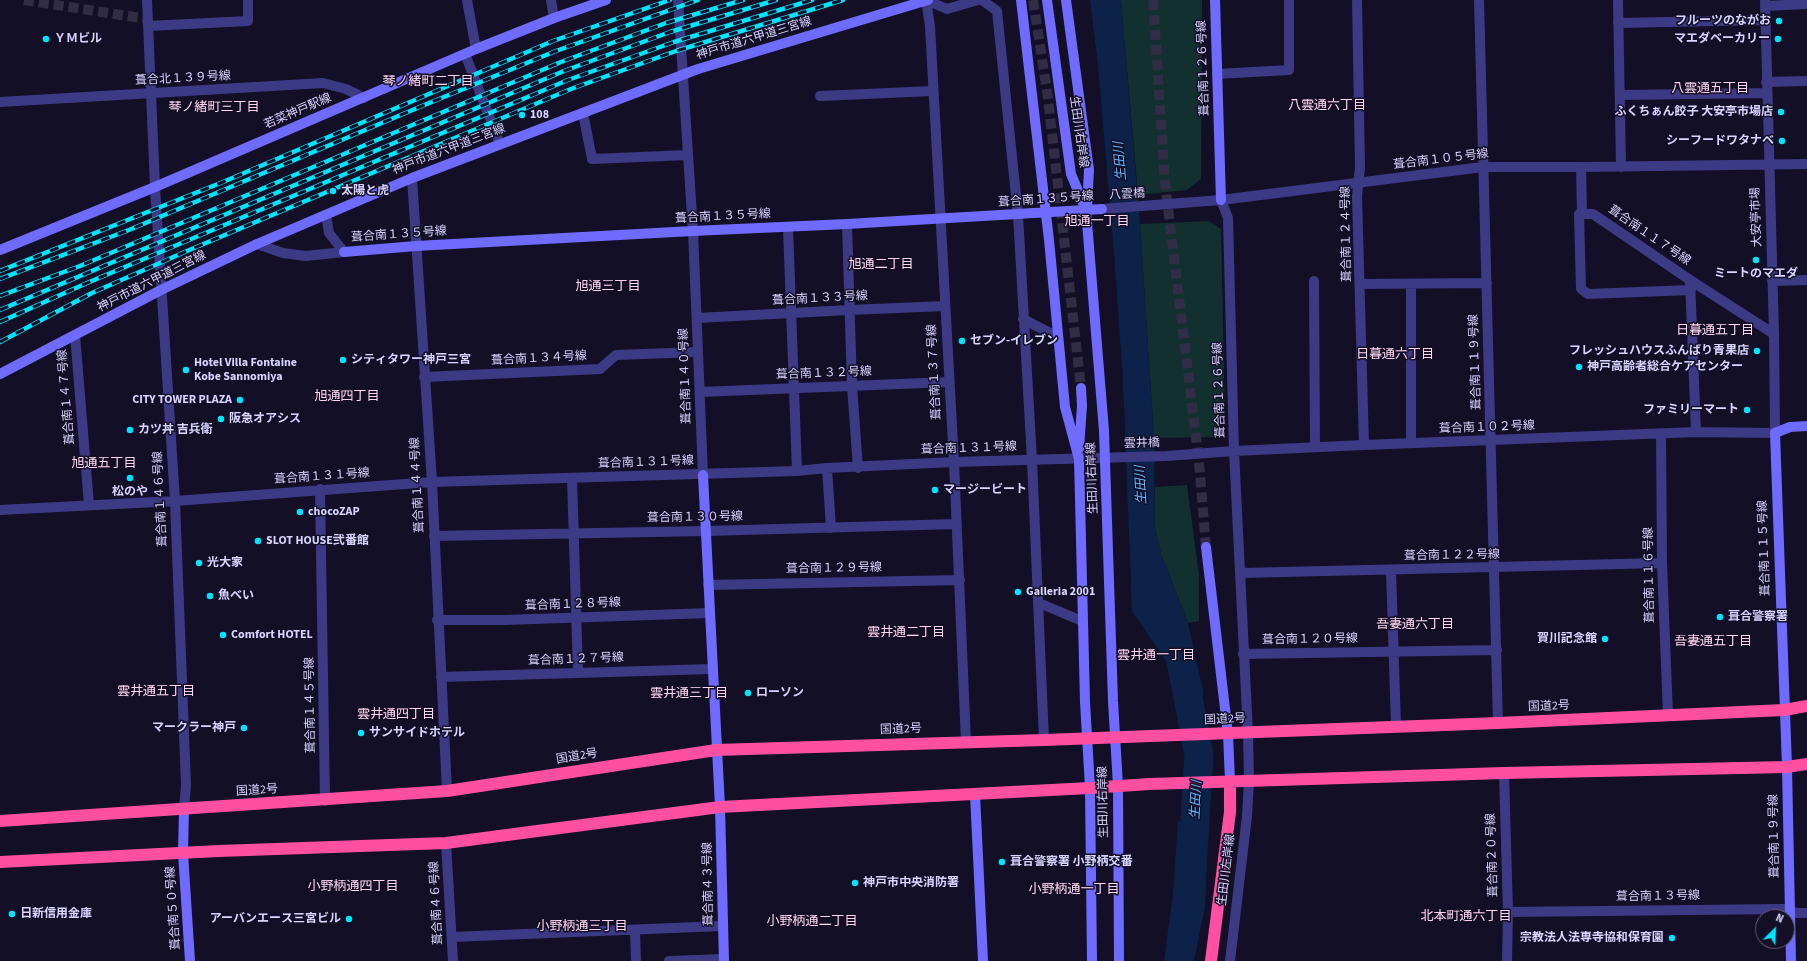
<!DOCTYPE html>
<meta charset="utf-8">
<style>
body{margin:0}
#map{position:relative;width:1807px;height:961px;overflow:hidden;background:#130f26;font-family:"Source Sans 3",sans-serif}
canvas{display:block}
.north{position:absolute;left:1755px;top:909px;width:40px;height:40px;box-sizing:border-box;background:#130f26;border:1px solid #625e7d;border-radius:50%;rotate:24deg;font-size:11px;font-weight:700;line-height:16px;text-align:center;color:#d9d4ff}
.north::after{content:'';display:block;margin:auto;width:14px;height:18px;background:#00e5ff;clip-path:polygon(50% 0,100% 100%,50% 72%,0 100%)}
</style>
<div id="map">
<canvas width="1807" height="961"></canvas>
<div class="north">N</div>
</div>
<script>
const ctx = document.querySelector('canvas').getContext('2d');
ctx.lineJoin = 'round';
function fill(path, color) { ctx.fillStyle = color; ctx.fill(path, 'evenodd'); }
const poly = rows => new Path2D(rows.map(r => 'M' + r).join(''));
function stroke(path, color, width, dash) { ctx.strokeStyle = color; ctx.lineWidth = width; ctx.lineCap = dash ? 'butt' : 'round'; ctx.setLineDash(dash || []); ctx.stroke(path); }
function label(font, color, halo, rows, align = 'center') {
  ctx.font = font + ' "Source Sans 3","Noto Sans JP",sans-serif'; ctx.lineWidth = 3; ctx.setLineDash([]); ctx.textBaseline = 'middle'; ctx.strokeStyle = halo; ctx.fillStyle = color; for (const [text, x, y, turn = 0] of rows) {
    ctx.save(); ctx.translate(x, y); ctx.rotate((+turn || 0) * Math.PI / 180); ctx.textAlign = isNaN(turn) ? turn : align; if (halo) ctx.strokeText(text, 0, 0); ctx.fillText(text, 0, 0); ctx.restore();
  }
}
fill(poly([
 [1121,0,1202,0,1201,179,1187,190,1138,195],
 [1209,221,1221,229,1225,417,1214,437,1154,438,1140,224],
 [1187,485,1199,575,1199,621,1188,623,1161,554,1155,527,1155,487]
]), '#12302f');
fill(poly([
 [1090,0,1121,0,1140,224,1154,438,1155,527,1161,554,1188,623,1204,695,1173,695,1168,664,1132,611,1123,381,1114,254,1098,65],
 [1178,821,1209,822,1205,907,1194,961,1164,961,1173,893]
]), '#0c2248');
stroke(poly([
 [1180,656,1199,755,1194,836,1191,861]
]), '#0c2248', 29);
stroke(poly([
 [24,0,147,19]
]), '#312d47', 10, [10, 5]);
stroke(poly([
 [1033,0,1048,98,1081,388],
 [1153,0,1165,183,1199,462,1206,547]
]), '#312d47', 10, [10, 5]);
stroke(poly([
 [147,0,155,187,175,501,186,785,184,809],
 [467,0,476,49],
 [551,0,554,18],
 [678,0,693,231,703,475],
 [926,0,930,26,954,462,966,742],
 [926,0,947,9,978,0],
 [982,0,997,11,1018,215,1032,460,1044,740],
 [1357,0,1360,168,1357,196,1364,445],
 [1479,0,1498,723],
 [1618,0,1621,167],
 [1765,6,1807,4],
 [1618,23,1765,20],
 [148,26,248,21,248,0],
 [465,54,500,144],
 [1217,74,1289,70,1289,0],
 [1766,82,1807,81],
 [1620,95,1766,93],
 [820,96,933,91],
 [0,102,323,83,346,89,364,98],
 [583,113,592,159,688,155],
 [1581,167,1582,214,1593,214,1690,280,1696,432],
 [412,178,432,482,447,791],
 [1221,200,1228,218,1234,451,1248,733,1249,781,1247,816,1230,961],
 [1102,209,1221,200,1483,167,1581,167,1807,164],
 [1582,214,1579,214,1581,289,1588,294,1691,290],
 [326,215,329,233,344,252],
 [847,224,852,386,858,468],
 [788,227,797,471],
 [257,244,283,253,306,256,344,252],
 [1690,280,1774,334],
 [1314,281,1315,447],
 [1772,281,1807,280],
 [1360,284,1487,283],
 [697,318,849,310,945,306],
 [1023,319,1058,337],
 [75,335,89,505],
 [424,377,600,369,616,355,698,352],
 [700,392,949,382],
 [1661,434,1662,563,1668,716],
 [1411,443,1411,284],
 [827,468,831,528],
 [572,478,578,673],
 [320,489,325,801],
 [0,510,175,501,432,482,797,471,827,468,954,462,1167,456,1234,451,1364,445,1696,432,1775,433,1774,334,1765,0],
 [434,536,707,531,956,524],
 [1391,570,1396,727],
 [1241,573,1662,563],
 [708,585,960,580],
 [1039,603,1082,621],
 [437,620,504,620,710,613],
 [1243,654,1497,650],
 [441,677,712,669],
 [1504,773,1508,912,1507,961],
 [446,843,453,961],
 [1508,912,1784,909,1797,913,1807,913],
 [635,930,636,961],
 [452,937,722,926],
 [669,961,724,959]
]), '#3d3a85', 10);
stroke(poly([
 [1021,0,1049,240,1065,407,1079,459,1085,702,1090,788,1092,961],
 [1047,0,1071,174,1086,210,1104,431,1113,701,1118,786,1119,961],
 [1066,0,1089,170,1087,208],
 [1215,0,1221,200],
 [0,250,155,187,476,49,554,18,606,0],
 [344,252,416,246,693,231,847,224,1102,209],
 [0,374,161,290,257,244,412,178,698,69,928,0],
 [1079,449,1082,406,1081,388],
 [703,475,720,807,724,961],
 [1206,547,1228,734,1230,781],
 [975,794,983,961],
 [184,809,183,853,190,961],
 [1791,961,1787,767,1775,433,1790,427,1807,426]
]), '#6f6bff', 10);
stroke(poly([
 [0,821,447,791,716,750,1044,740,1498,723,1784,710,1807,706],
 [0,862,219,851,446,843,720,807,1090,788,1149,784,1504,773,1787,767,1807,764],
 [1211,961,1230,812,1230,781]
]), '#ff4fa3', 12);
const rail = poly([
 [0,271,223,182,553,41,670,0],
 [0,279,129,230,422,106,556,51,698,0],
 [0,296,80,266,561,62,666,23,743,0],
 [0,310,564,71,670,32,776,0],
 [0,322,87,283,568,80,674,42,812,0],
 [0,342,92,293,187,251,571,89,676,51,843,0]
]);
stroke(rail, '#00e5ff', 4.5);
stroke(rail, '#130f26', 3, [9]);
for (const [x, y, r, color] of [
 [1779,21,4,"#00e5ff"],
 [46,39,4,"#00e5ff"],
 [1778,39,4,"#00e5ff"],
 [1781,112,4,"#00e5ff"],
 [522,115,4,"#00e5ff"],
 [1782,141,4,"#00e5ff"],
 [333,191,4,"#00e5ff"],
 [1756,260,4,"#00e5ff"],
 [962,341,4,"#00e5ff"],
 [1757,351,4,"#00e5ff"],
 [343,360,4,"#00e5ff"],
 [1579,367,4,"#00e5ff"],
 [186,370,4,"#00e5ff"],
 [240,400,4,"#00e5ff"],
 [1747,410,4,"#00e5ff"],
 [221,419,4,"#00e5ff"],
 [130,430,4,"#00e5ff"],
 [130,478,4,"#00e5ff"],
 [935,490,4,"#00e5ff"],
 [300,512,4,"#00e5ff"],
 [258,541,4,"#00e5ff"],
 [199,563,4,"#00e5ff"],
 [1018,592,4,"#00e5ff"],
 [210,596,4,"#00e5ff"],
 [1720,617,4,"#00e5ff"],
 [223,635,4,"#00e5ff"],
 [1605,639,4,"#00e5ff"],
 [748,693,4,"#00e5ff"],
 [244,728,4,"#00e5ff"],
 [361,733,4,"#00e5ff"],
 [1002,862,4,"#00e5ff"],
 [855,883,4,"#00e5ff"],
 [12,914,4,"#00e5ff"],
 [349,919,4,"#00e5ff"],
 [1672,938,4,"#00e5ff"]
]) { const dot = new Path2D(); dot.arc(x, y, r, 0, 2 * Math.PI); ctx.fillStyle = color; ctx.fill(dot); stroke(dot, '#130f26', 1.5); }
label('bold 12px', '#d9d4ff', '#130f26', [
 ["フルーツのながお",1771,21,"right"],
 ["ＹＭビル",54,39],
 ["マエダベーカリー",1770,39,"right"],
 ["ふくちぁん餃子 大安亭市場店",1773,112,"right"],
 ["108",530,115],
 ["シーフードワタナベ",1774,141,"right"],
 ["太陽と虎",341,191],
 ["ミートのマエダ",1756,274,"center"],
 ["セブン-イレブン",970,341],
 ["フレッシュハウスふんばり青果店",1749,351,"right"],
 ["シティタワー神戸三宮",351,360],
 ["Hotel Villa Fontaine",194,363],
 ["Kobe Sannomiya",194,377],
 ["神戸高齢者総合ケアセンター",1587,367],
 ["CITY TOWER PLAZA",232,400,"right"],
 ["ファミリーマート",1739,410,"right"],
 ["阪急オアシス",229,419],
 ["カツ丼 吉兵衛",138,430],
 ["マージービート",943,490],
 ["松のや",130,492,"center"],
 ["chocoZAP",308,512],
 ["SLOT HOUSE弐番館",266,541],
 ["光大家",207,563],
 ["Galleria 2001",1026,592],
 ["魚べい",218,596],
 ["葺合警察署",1728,617],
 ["Comfort HOTEL",231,635],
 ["賀川記念館",1597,639,"right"],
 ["ローソン",756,693],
 ["マークラー神戸",236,728,"right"],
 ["サンサイドホテル",369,733],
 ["葺合警察署 小野柄交番",1010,862],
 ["神戸市中央消防署",863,883],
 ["日新信用金庫",20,914],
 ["アーバンエース三宮ビル",341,919,"right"],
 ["宗教法人法専寺協和保育園",1664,938,"right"]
], 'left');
label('12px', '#d9d4ff', '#130f26', [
 ["神戸市道六甲道三宮線",754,39,-17],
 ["葺合南１２６号線",1204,68,-92],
 ["葺合北１３９号線",183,79,-3],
 ["若菜神戸駅線",298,112,-23],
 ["生田川右岸線",1078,132,82],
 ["神戸市道六甲道三宮線",449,150,-21],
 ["葺合南１０５号線",1441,160,-7],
 ["八雲橋",1127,195,-3],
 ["葺合南１３５号線",1046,200,-4],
 ["葺合南１３５号線",723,217,-3],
 ["大安亭市場",1757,217,-92],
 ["葺合南１２４号線",1347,234,-91],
 ["葺合南１３５号線",399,235,-4],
 ["葺合南１１７号線",1649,236,34],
 ["神戸市道六甲道三宮線",152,282,-27],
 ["葺合南１３３号線",820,299,-3],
 ["葺合南１３４号線",539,359,-3],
 ["葺合南１１９号線",1476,362,-92],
 ["葺合南１３７号線",935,372,-93],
 ["葺合南１３２号線",824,374,-2],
 ["葺合南１４０号線",686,376,-92],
 ["葺合南１２６号線",1220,390,-92],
 ["葺合南１４７号線",67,397,-95],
 ["葺合南１０２号線",1487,428,-2],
 ["雲井橋",1142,444,-2],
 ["葺合南１３１号線",969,449,-2],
 ["葺合南１３１号線",646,463,-2],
 ["葺合南１３１号線",322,477,-4],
 ["生田川右岸線",1093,478,-92],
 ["葺合南１４４号線",418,485,-93],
 ["葺合南１４６号線",161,499,-93],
 ["葺合南１３０号線",695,518,-1],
 ["葺合南１１５号線",1765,548,-92],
 ["葺合南１２２号線",1452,556,-1],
 ["葺合南１２９号線",834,569,-1],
 ["葺合南１１６号線",1650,575,-91],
 ["葺合南１２８号線",573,605,-2],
 ["葺合南１２０号線",1310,640,-1],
 ["葺合南１２７号線",576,660,-2],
 ["葺合南１４５号線",311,705,-91],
 ["国道2号",1549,707,-2],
 ["国道2号",1225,720,-3],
 ["国道2号",901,730,-2],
 ["国道2号",577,757,-9],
 ["国道2号",257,791,-4],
 ["生田川右岸線",1104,802,-91],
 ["葺合南１９号線",1775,836,-91],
 ["葺合南２０号線",1493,855,-92],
 ["生田川左岸線",1227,870,-83],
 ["葺合南４３号線",709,884,-91],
 ["葺合南１３号線",1658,897,-1],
 ["葺合南４６号線",437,903,-93],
 ["葺合南５０号線",174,908,-94]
]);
label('13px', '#ffd6f0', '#130f26', [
 ["琴ノ緒町二丁目",428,82],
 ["八雲通五丁目",1710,89],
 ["八雲通六丁目",1327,106],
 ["琴ノ緒町三丁目",214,108],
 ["旭通一丁目",1097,222],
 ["旭通二丁目",881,265],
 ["旭通三丁目",608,287],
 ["日暮通五丁目",1715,331],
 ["日暮通六丁目",1395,355],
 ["旭通四丁目",347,397],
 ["旭通五丁目",104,464],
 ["吾妻通六丁目",1415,625],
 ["雲井通二丁目",906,633],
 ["吾妻通五丁目",1713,642],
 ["雲井通一丁目",1156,656],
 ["雲井通五丁目",156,692],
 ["雲井通三丁目",689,694],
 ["雲井通四丁目",396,715],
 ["小野柄通四丁目",353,887],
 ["小野柄通一丁目",1074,890],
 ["北本町通六丁目",1466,917],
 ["小野柄通二丁目",812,922],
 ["小野柄通三丁目",582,927]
]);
label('italic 13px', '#62b6ff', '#130f26', [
 ["生田川",1121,161,-95],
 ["生田川",1142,485,-93],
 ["生田川",1197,800,-87]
]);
</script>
